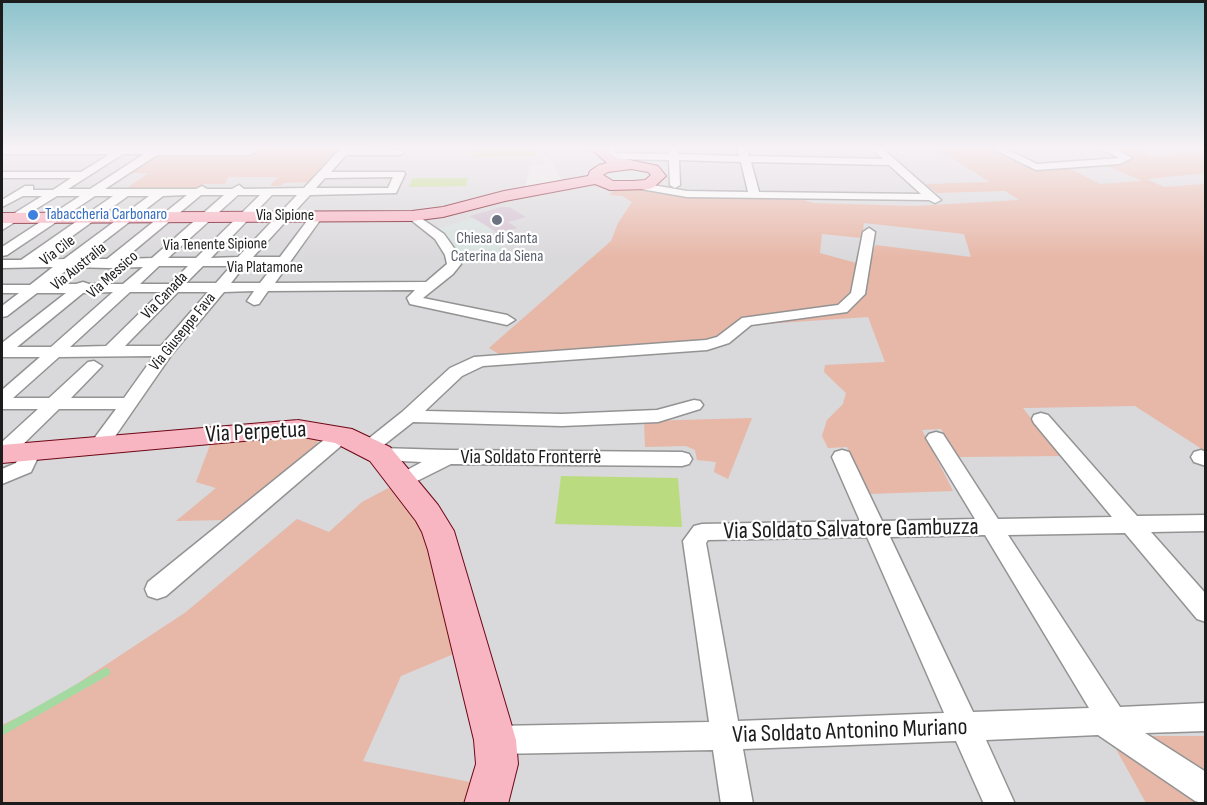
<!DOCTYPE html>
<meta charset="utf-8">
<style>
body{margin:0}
#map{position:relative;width:1207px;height:805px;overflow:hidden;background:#ede1e8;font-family:"Sofia Sans Condensed",sans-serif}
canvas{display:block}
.frame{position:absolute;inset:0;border:3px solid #1c1c1c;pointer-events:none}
</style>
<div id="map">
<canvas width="1207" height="805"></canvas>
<div class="frame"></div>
</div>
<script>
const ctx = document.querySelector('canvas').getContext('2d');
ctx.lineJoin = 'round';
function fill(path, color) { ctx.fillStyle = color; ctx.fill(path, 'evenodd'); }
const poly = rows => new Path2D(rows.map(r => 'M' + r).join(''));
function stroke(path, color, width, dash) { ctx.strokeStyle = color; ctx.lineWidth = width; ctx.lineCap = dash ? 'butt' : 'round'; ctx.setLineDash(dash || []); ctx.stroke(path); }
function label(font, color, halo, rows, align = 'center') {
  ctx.font = font + ' "Sofia Sans Condensed",sans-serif'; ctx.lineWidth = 4.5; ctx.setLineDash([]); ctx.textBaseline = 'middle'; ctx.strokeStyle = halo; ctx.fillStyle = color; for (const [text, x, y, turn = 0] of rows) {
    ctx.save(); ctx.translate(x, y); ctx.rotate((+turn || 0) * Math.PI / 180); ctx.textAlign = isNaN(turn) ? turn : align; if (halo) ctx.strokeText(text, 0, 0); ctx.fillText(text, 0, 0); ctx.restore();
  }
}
fill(poly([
 [2,147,1205,147,1205,803,2,803]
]), '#d9d8da');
fill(poly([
 [259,147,340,147,309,182,284,183,280,186,270,186,278,177,228,177,225,184,203,184,196,190,124,190,149,173,129,173,158,153,254,154],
 [934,147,991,147,1029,167,1069,168,1100,184,1142,181,1106,165,1123,162,1130,158,1107,147,1131,147,1152,156,1205,151,1205,173,1147,179,1164,187,1205,184,1205,451,1135,406,1023,408,1060,456,959,457,941,429,922,430,953,491,868,494,847,447,828,448,822,436,827,420,843,404,846,393,824,372,825,365,885,362,868,317,749,325,840,313,850,309,857,303,870,252,876,245,971,257,964,234,864,223,862,238,822,234,820,253,856,263,854,289,848,301,841,307,766,316,707,341,499,354,489,348,611,241,618,223,632,202,622,196,609,195,612,192,612,189,648,189,681,197,804,200,814,203,914,206,1019,200,1005,191,937,193,925,184,990,182],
 [752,418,728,479,714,472,716,462,697,460,695,450,686,446,645,447,644,421],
 [288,433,318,437,317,449,226,520,176,521,216,488,196,482,212,440],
 [394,485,431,545,456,653,401,676,363,761,470,782,465,803,2,804,2,725,51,701,186,612,297,519,329,532,362,502],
 [1145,736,1205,736,1205,772],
 [1110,738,1205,803,1146,803]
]), '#e7b7a7');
fill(poly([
 [476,147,536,147,535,156,472,157],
 [413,178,468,178,466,186,409,187],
 [561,476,678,478,682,527,555,524]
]), '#bbdb80');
fill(poly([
 [545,156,548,156,563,182,525,188,530,165,543,165]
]), '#e8e8e8');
fill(poly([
 [673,147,742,147,745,159,674,157],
 [597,167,657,167,665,172,667,178,657,185,642,189,612,189,588,177,592,170],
 [474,218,502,228,479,235,485,240,499,236,510,240,499,248,498,256,481,255,468,264,454,264,431,230]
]), '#d6e2df');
stroke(poly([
 [2,731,106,672]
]), '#a4daa2', 8);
fill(poly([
 [501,207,509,207,526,217,508,222,517,228,498,233,470,216]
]), '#d3c2d0');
const street = poly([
 [249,147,260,147,250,155,157,155,105,189,196,189,202,186,207,189,232,189,239,185,244,189,304,188,342,147,403,150,405,152,400,155,346,155,331,172,404,172,405,174,396,193,310,195,253,257,280,257,313,213,317,212,323,216,275,283,426,282,447,264,445,255,435,239,406,216,412,212,444,234,459,255,461,264,453,274,423,298,507,315,515,320,507,325,410,304,407,298,415,290,268,291,259,304,254,305,247,301,254,291,224,292,172,354,107,448,100,450,93,448,90,444,116,409,59,409,9,458,2,459,2,442,38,409,2,409,2,390,40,357,2,357,2,343,66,293,37,293,7,316,2,317,2,306,19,293,2,293,2,285,30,285,53,267,2,268,2,260,21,260,113,196,95,196,7,255,2,256,2,247,80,196,57,196,2,230,2,221,42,196,23,196,2,207,2,200,25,186,33,186,33,190,53,190,71,178,2,178,2,172,81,172,110,154,2,154,2,148,249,147],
 [123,154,144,154,90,189,68,189,123,154],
 [393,177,388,188,316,188,325,178,393,177],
 [187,195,107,259,81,259,163,196,187,195],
 [201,195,224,195,152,258,124,259,201,195],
 [238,195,260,195,196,258,168,258,238,195],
 [272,195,297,195,238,257,211,258,272,195],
 [128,196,149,196,64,259,39,260,128,196],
 [245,265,274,265,260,283,231,283,245,265],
 [159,266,188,266,170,284,140,284,159,266],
 [203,266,231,266,216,283,186,283,203,266],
 [71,267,109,268,143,267,123,284,89,284,83,282,76,284,48,284,71,267],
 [113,292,51,347,17,347,83,293,113,292],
 [130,292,161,292,106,346,70,347,130,292],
 [178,292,208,292,161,346,125,346,178,292],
 [154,356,124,398,71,398,102,366,94,361,88,362,49,398,13,398,59,357,154,356],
 [603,147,613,147,615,153,669,154,668,147,678,147,678,154,739,156,737,147,747,147,749,156,883,159,870,147,881,147,941,200,935,203,929,200,687,197,641,189,636,186,641,183,687,191,748,192,741,162,679,160,680,185,675,188,670,185,669,160,613,159,605,154,603,147],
 [751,162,889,165,921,194,759,192,751,162],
 [989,147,1002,147,1037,164,1119,158,1099,147,1112,147,1132,158,1120,164,1036,170,989,147],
 [869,228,875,232,865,294,847,312,751,325,729,343,707,350,483,366,462,376,425,411,562,414,657,410,694,400,700,401,703,405,700,409,658,422,562,426,413,422,380,448,447,450,682,452,689,454,692,459,689,464,682,466,451,464,403,488,396,486,393,481,396,476,422,462,380,460,373,459,371,453,361,451,358,447,402,412,450,368,474,357,706,340,717,337,742,318,838,305,851,293,863,232,869,228],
 [1041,413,1048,415,1137,516,1206,515,1206,531,1151,532,1206,594,1206,622,1197,619,1125,533,1008,535,1120,707,1206,703,1206,731,1145,733,1206,772,1206,804,1195,801,1098,735,986,740,1015,804,984,804,956,741,743,749,753,804,721,804,713,750,495,754,485,750,480,740,485,730,495,726,709,722,683,541,694,526,702,524,860,521,832,457,835,452,842,450,849,452,882,521,975,519,926,438,929,434,936,432,943,434,998,519,1112,517,1034,423,1032,419,1034,415,1041,413],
 [985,535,1089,708,973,712,890,537,985,535],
 [867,537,944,713,738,721,706,543,708,540,867,537],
 [342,429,349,431,352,435,349,439,166,596,157,599,148,596,145,589,148,582,335,431,342,429],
 [31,445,38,446,41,451,31,472,2,484,2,469,16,463,24,446,31,445],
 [1201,450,1206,452,1206,466,1194,462,1191,457,1194,452,1201,450]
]);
const secondary = poly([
 [589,147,604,147,616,157,658,166,666,176,654,187,649,189,610,190,595,184,505,201,443,217,412,221,2,223,2,213,412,211,443,207,504,191,588,176,590,171,599,165,607,163,589,147],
 [631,169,648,172,651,175,645,180,633,181,613,181,603,175,608,172,631,169],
 [298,420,352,429,390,447,438,505,454,531,516,740,518,764,508,804,464,804,476,764,474,740,428,550,422,532,416,521,370,461,335,443,298,436,2,463,2,445,298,420]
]);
stroke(street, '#939393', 3);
stroke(secondary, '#6e0716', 2);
fill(street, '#fff');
fill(secondary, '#f8b5c2');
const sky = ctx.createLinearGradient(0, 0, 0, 260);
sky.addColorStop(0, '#8dc3cc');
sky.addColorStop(0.57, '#f7f2f5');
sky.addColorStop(1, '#f7f2f500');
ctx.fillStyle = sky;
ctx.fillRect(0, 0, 1207, 260);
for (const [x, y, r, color] of [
 [33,215,6,"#3f7fe0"],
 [497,220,6,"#6b7280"]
]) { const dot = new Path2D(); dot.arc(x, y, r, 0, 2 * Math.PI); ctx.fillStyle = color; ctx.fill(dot); stroke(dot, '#fff', 2); }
label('16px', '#366cbe', '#fff', [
 ["Tabaccheria Carbonaro",45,215]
], 'left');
label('16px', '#1c1c1c', '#fff', [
 ["Via Sipione",285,216],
 ["Via Tenente Sipione",215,245,-1],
 ["Via Cile",58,251,-37],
 ["Via Australia",79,267,-39],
 ["Via Platamone",265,268],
 ["Via Messico",113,275,-42],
 ["Via Canada",165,296,-46],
 ["Via Giuseppe Fava",183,332,-51]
]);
label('16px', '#5b616d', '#fff', [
 ["Chiesa di Santa",497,239],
 ["Caterina da Siena",497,257]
]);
label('20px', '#1c1c1c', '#fff', [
 ["Via Soldato Fronterrè",531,458]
]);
label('24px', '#1c1c1c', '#fff', [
 ["Via Perpetua",256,433,-3],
 ["Via Soldato Salvatore Gambuzza",851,530,-1],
 ["Via Soldato Antonino Muriano",850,732,-2]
]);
</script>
